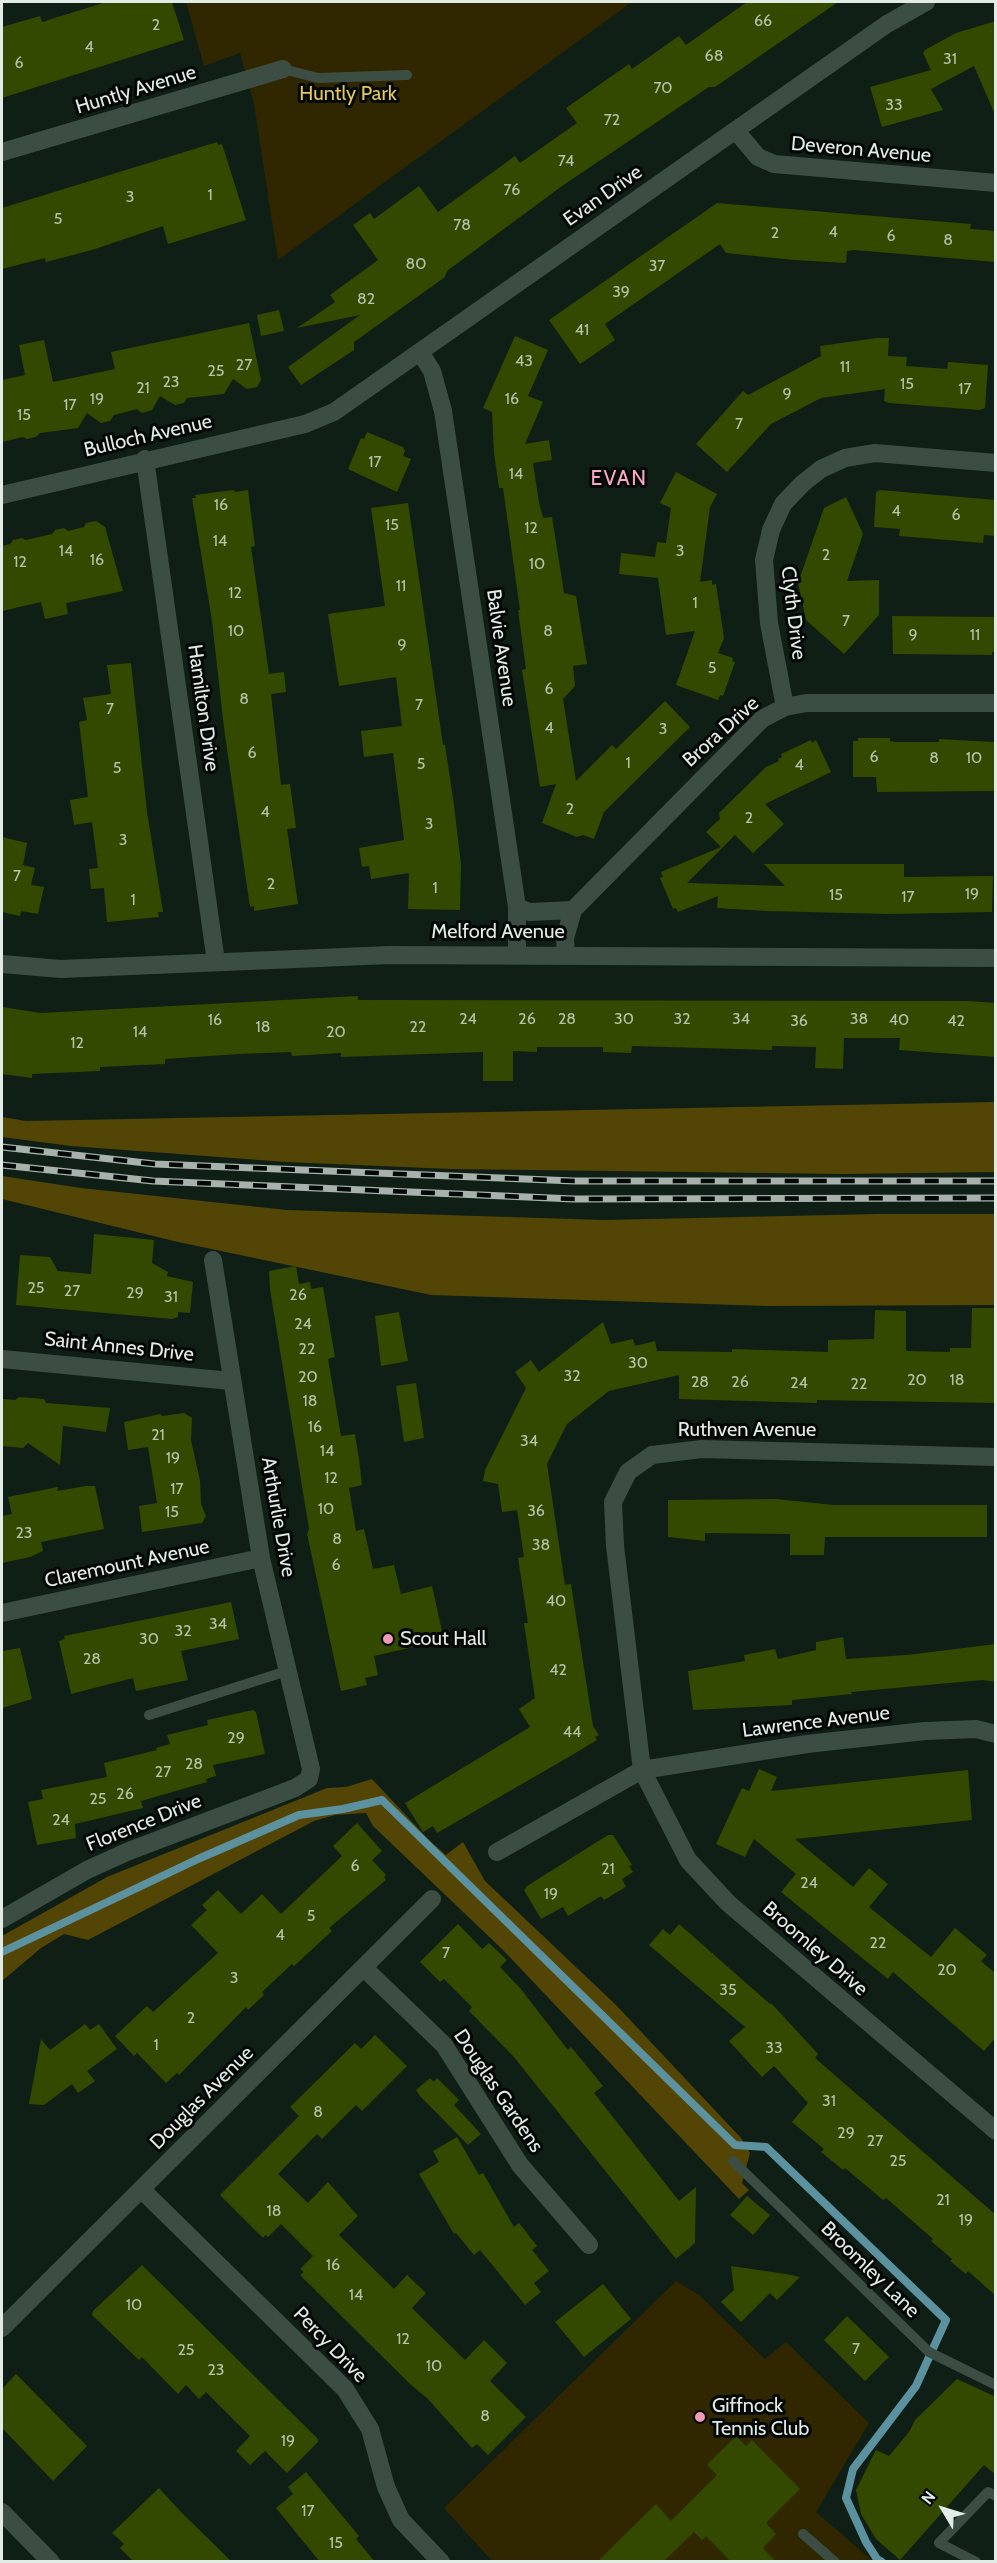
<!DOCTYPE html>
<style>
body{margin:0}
#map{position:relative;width:997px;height:2563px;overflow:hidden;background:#0f1f16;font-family:Cabin,sans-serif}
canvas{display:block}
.frame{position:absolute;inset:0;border:3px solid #e1ece6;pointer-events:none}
.north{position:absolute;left:913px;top:2479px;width:60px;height:60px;-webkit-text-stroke:4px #030705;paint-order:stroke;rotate:308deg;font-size:16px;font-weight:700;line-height:24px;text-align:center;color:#e1ece6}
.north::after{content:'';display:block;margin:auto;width:21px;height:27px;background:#e1ece6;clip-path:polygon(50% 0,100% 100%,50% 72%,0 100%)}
</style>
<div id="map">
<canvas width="997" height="2563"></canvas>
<div class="frame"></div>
<div class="north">N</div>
</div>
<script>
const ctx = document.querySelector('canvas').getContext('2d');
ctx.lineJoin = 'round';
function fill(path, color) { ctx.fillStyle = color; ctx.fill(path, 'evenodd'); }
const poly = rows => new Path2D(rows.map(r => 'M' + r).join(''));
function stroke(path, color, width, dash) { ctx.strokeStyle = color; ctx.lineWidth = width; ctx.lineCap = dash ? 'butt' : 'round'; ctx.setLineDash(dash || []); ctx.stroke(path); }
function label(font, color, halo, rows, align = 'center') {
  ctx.font = font + ' Cabin,sans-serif'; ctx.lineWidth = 6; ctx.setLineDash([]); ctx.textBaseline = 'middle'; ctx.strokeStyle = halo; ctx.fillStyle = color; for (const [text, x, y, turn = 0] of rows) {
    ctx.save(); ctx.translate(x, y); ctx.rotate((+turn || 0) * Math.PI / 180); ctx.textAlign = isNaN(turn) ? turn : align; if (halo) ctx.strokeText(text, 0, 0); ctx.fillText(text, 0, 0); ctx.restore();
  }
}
fill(poly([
 [186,2,632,2,278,260,254,104,240,53,204,66],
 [676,2281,699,2295,765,2359,786,2342,869,2423,816,2512,873,2561,492,2561,444,2508]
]), '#302600');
fill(poly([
 [995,1102,995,1172,844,1174,451,1169,286,1162,71,1146,2,1137,2,1117,26,1121],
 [2,1176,81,1188,287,1210,604,1220,878,1214,995,1214,995,1305,767,1306,431,1295,178,1242,2,1199],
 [372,1779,430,1841,446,1855,463,1842,485,1881,615,2004,741,2138,750,2153,742,2183,749,2190,739,2199,503,1950,373,1826,366,1813,335,1815,314,1821,88,1940,64,1934,41,1948,2,1981,2,1936,107,1877,327,1788,346,1787]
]), '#534506');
stroke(poly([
 [2,1952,198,1859,299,1815,343,1809,382,1800,735,2145,766,2147,946,2320,916,2386,853,2469,846,2498,866,2542,877,2559,882,2562]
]), '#5c919f', 8);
fill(poly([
 [106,2,172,2,184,40,2,98,2,27,40,16,42,22],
 [747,2,838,2,715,87,709,87,562,186,447,271,445,277,354,342,354,350,301,385,288,367,360,315,297,328,335,302,330,295,378,260,353,225,370,213,374,219,419,186,438,212,515,156,520,163,577,123,566,108,629,64,632,69,679,36,686,45],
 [996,21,996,117,974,66,931,89,943,110,882,127,870,87,931,70,923,53,925,50,956,33],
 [217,142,218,145,222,144,246,220,168,244,163,226,92,250,46,262,45,258,2,269,2,208],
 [717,203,971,224,970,229,996,231,996,262,854,250,847,251,846,263,794,260,726,253,720,244,605,324,615,340,580,364,549,320],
 [279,310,284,331,261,336,257,315],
 [249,323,261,380,257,387,247,389,233,379,224,394,187,398,184,403,175,405,160,396,152,410,142,413,137,409,114,415,110,421,101,423,87,413,78,428,40,433,36,437,27,439,23,437,2,442,2,380,25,375,19,345,44,340,53,382,115,369,111,352],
 [515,336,548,350,528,396,543,402,525,444,549,440,552,460,533,463,539,503,543,518,552,517,564,593,576,596,587,664,573,666,575,686,563,699,576,781,612,745,616,749,665,701,690,727,604,812,594,839,583,835,577,837,542,823,556,784,540,787,522,670,526,669,518,610,520,610,503,488,499,488,494,453,492,412,483,408],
 [877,338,889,338,888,356,907,357,906,366,947,369,948,362,988,365,985,408,980,410,889,403,884,401,885,389,821,398,771,424,727,472,696,444,743,391,748,395,821,356,820,346],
 [367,432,403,447,405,451,403,456,411,459,397,492,348,469,361,438,364,439],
 [676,472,717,494,710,507,700,582,712,580,712,585,716,584,724,638,718,653,733,658,732,661,735,662,723,696,720,695,718,700,676,685,695,631,666,635,658,578,619,574,621,553,655,557,657,542,666,543,671,508,660,503],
 [234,490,235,492,248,490,255,546,251,547,269,674,284,672,286,692,271,694,281,785,290,784,296,828,287,829,298,904,254,911,254,906,250,907,224,728,212,621,192,498,196,498,195,495],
 [880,490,996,500,996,536,984,535,983,543,899,536,900,529,874,527,876,492],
 [846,497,863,534,847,581,879,580,879,615,844,654,806,620,798,583,824,508],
 [408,503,443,745,445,745,454,805,461,865,460,910,408,909,409,873,371,879,369,866,362,867,359,848,404,840,393,753,364,757,361,731,402,726,396,677,339,686,328,614,385,606,371,508],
 [96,521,105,527,123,591,66,603,68,614,45,619,41,602,2,611,2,546,10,544,13,540,22,538,26,540,52,534,55,530,64,528,68,531,84,527,86,523],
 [892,616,996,617,996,652,992,652,992,655,893,654],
 [131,663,147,812,163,912,158,912,159,917,107,922,104,888,91,889,89,869,98,868,92,822,74,825,70,800,88,797,79,722,87,720,83,698,111,694,107,665],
 [858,738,890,738,890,741,896,742,939,742,939,739,994,742,994,791,877,792,876,777,853,777,853,741,858,741],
 [811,740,812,743,816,740,831,772,765,804,784,824,753,853,735,835,687,883,785,886,764,864,904,864,904,877,993,876,992,912,890,914,766,911,717,908,718,896,678,912,676,908,673,909,660,878,663,877,661,872,721,847,706,832,720,819,719,813,766,767,779,761,778,759,782,757,781,754],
 [2,837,27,843,23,865,35,868,31,885,44,887,38,914,21,911,20,916,2,912],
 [358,996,358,1000,969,1001,996,1003,996,1057,899,1050,900,1038,844,1038,843,1069,815,1068,816,1047,772,1046,772,1050,632,1046,631,1053,603,1052,603,1047,537,1047,537,1052,513,1051,513,1081,483,1081,483,1052,341,1057,341,1053,292,1056,291,1052,240,1054,165,1059,165,1064,100,1067,100,1071,32,1074,32,1078,2,1074,2,1007,41,1013],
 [94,1234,154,1240,152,1263,168,1272,167,1276,193,1282,190,1313,178,1312,178,1317,172,1319,16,1305,20,1255,50,1257,58,1271,91,1274],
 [296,1266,299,1284,310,1282,311,1289,323,1287,335,1357,328,1359,341,1436,355,1434,359,1459,362,1485,349,1488,356,1531,364,1529,373,1569,394,1565,401,1594,432,1586,444,1640,374,1656,378,1675,365,1678,367,1685,341,1691,307,1534,309,1529,270,1289,269,1271],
 [972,1308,996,1308,996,1403,817,1400,817,1403,679,1399,679,1375,609,1391,567,1424,547,1464,565,1585,571,1584,593,1726,599,1735,595,1737,597,1740,567,1758,437,1833,433,1826,423,1832,405,1803,530,1727,519,1709,535,1698,524,1623,528,1623,518,1558,524,1557,517,1510,502,1512,498,1484,483,1481,485,1470,526,1388,515,1372,531,1360,539,1372,603,1322,611,1344,633,1339,635,1346,655,1341,657,1351,732,1352,732,1349,828,1352,828,1340,874,1339,875,1310,906,1311,906,1351,950,1352,950,1348,971,1348],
 [399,1312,408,1361,381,1366,375,1316],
 [416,1383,424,1438,404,1442,396,1386],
 [19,1397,44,1399,46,1403,110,1408,106,1432,63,1426,60,1465,28,1443,23,1448,2,1446,3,1399,15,1400],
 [184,1413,192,1418,191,1440,200,1481,201,1504,206,1516,202,1523,142,1532,139,1506,157,1503,148,1447,128,1450,124,1422,160,1414,162,1416],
 [86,1486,95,1486,104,1529,41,1542,43,1551,30,1557,2,1563,2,1516,12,1514,8,1497,58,1487,57,1491],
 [776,1499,834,1505,987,1505,987,1537,825,1537,824,1555,790,1555,790,1534,705,1533,705,1541,668,1537,668,1500],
 [231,1602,239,1639,181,1651,188,1680,136,1691,133,1678,71,1694,59,1641,65,1639,64,1636],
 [843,1637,846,1659,907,1655,996,1644,996,1682,982,1680,851,1692,852,1694,792,1700,792,1705,693,1710,688,1671,745,1661,744,1655,775,1649,778,1659,816,1650,816,1642],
 [20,1648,32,1699,2,1708,2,1651],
 [253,1710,256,1712,265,1754,213,1765,216,1776,206,1779,207,1782,141,1801,143,1808,75,1824,76,1838,37,1845,28,1802,43,1799,41,1790,107,1777,104,1763,157,1750,156,1748,170,1744,167,1735,208,1725,207,1720],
 [759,1769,777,1777,771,1791,968,1770,972,1820,795,1839,853,1887,869,1868,888,1884,869,1907,931,1957,955,1928,987,1955,981,1961,996,1974,996,2037,984,2051,893,1972,888,1979,781,1892,796,1874,754,1839,745,1857,716,1844,742,1788,749,1791],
 [357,1823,382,1851,372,1860,386,1875,384,1877,386,1880,329,1928,332,1931,294,1966,292,1964,262,1992,264,1995,248,2010,246,2007,179,2075,177,2073,166,2083,137,2053,134,2056,115,2036,147,2006,153,2012,218,1953,191,1925,207,1910,202,1905,218,1890,241,1914,262,1894,281,1914,342,1856,333,1846],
 [608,1835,613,1835,632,1865,629,1866,633,1872,622,1879,626,1887,604,1900,601,1896,568,1916,563,1907,541,1919,524,1890,527,1886],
 [458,1924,482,1949,489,1943,507,1960,500,1967,520,1988,568,2050,571,2047,603,2086,594,2093,679,2201,696,2187,695,2243,676,2259,513,2056,469,2011,472,2007,444,1979,440,1982,420,1962],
 [679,1924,770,2004,771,2003,818,2054,815,2058,996,2215,996,2296,968,2271,966,2274,950,2261,952,2259,931,2241,933,2239,886,2198,883,2200,845,2168,843,2170,821,2152,824,2149,792,2122,808,2103,774,2066,762,2077,729,2041,745,2027,649,1945,663,1929,670,1935],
 [85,2024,90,2030,99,2024,117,2049,87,2071,95,2081,78,2093,72,2084,44,2105,29,2104,41,2039,50,2050],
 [375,2035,407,2066,362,2111,356,2105,322,2139,317,2134,278,2174,308,2203,328,2182,358,2216,339,2235,394,2289,407,2275,426,2293,412,2308,465,2360,484,2340,507,2363,490,2381,526,2417,488,2455,477,2444,472,2448,427,2398,410,2384,300,2275,304,2272,300,2269,313,2256,281,2224,268,2237,265,2235,263,2238,220,2195,299,2116,290,2107,355,2043,361,2049],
 [430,2078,434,2082,437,2078,459,2100,454,2105,481,2134,468,2145,420,2096,416,2090],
 [457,2137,479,2175,483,2173,514,2227,519,2223,537,2246,532,2250,549,2271,534,2283,541,2292,525,2305,480,2250,474,2255,456,2233,454,2234,419,2174,439,2162,433,2151],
 [747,2196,770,2215,753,2235,730,2215],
 [142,2265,318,2439,318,2442,287,2473,265,2451,250,2465,236,2451,250,2436,206,2392,199,2399,186,2385,178,2394,142,2357,139,2360,92,2315,93,2311],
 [731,2266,786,2274,800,2277,777,2300,770,2293,741,2322,721,2302,734,2290],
 [603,2284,631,2319,584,2357,555,2322],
 [847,2316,889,2357,865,2381,824,2340],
 [16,2374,87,2446,53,2481,2,2428,2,2389],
 [957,2379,996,2397,996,2475,984,2465,900,2560,876,2539,861,2514,856,2490,876,2450,889,2456,909,2432,915,2420],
 [736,2436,746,2446,752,2440,800,2489,766,2523,776,2534,763,2548,776,2562,731,2562,706,2536,702,2540,694,2532,663,2562,597,2562,656,2504,671,2521,717,2475,707,2465],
 [306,2472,359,2536,356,2539,375,2562,320,2562,276,2508,293,2494,288,2487],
 [159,2488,180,2511,232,2562,134,2562,120,2548,124,2544,112,2533]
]), '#334900');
stroke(poly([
 [283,69,318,78,407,75],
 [149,1715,287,1671],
 [733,2161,929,2352,996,2385],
 [803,2534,835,2562],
 [976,2562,939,2543,988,2492,996,2496]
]), '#3c4e44', 10);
stroke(poly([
 [736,131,758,157,774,164,996,183],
 [2,152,283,69],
 [420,352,432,371,443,411,517,907,517,954],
 [145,459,216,962],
 [2,495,305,424,334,412,887,24,926,2],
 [785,707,769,623,764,560,771,530,783,504,802,484,821,469,845,458,875,453,996,463],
 [517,907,529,912,573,910],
 [566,955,565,938,573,910,762,719,785,707,806,703,996,703],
 [2,964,61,969,389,955,996,958],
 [2,1359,231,1381],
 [996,1457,702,1449,652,1455,628,1472,613,1502,615,1546,642,1770,688,1860,728,1903,996,2131],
 [2,1613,261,1558],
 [497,1852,642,1770,807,1744,925,1731,976,1729,996,1734],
 [2,1919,87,1870,129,1851,295,1788,309,1779,311,1769,261,1558,213,1260],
 [364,1968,444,2045,520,2165,589,2245],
 [142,2190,345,2389,370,2429,386,2487,401,2520,441,2562],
 [2,2328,432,1899],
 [2,2512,51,2562]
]), '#3c4e44', 18);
const rail = poly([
 [2,1147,155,1164,574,1181,996,1181],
 [2,1165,153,1181,574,1199,996,1198]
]);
stroke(rail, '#a6b2ab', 7);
stroke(rail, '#030705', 4.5, [14]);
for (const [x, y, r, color] of [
 [388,1639,6,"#ef9ab7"],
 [700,2417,6,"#ef9ab7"]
]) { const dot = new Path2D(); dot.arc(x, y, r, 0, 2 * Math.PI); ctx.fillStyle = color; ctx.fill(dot); stroke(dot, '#030705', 2); }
label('16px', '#b6c3ac', null, [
 ["66",763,21],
 ["2",156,25],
 ["4",89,47],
 ["68",714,56],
 ["31",950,59],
 ["6",19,63],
 ["70",663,88],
 ["33",894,105],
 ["72",612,120],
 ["74",566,161],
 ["76",512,190],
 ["1",210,195],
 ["3",130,197],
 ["5",58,219],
 ["78",462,225],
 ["4",833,232],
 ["2",775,233],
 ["6",891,236],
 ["8",948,240],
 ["80",416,264],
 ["37",657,266],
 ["39",621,292],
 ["82",366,299],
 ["41",582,330],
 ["43",524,361],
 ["27",244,365],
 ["11",845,367],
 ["25",216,371],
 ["23",171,382],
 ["15",907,384],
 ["21",143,388],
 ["17",965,389],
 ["9",787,394],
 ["19",97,399],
 ["16",512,399],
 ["17",70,405],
 ["15",24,415],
 ["7",739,424],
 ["17",375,462],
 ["14",516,474],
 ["16",221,505],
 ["4",896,511],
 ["6",956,515],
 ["15",392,525],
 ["12",531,528],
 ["14",220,541],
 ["14",66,551],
 ["3",680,551],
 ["2",826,555],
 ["16",97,560],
 ["12",20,562],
 ["10",537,564],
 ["11",401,586],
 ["12",235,593],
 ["1",695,603],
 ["7",846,621],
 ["10",236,631],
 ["8",548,631],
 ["9",913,635],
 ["11",975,635],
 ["9",402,645],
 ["5",712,668],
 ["6",549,689],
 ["8",244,699],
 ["7",419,705],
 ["7",110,709],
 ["4",549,728],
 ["3",663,729],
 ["6",252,753],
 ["6",874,757],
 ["8",934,758],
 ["10",974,758],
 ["1",628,763],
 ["5",421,764],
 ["4",799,765],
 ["5",117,768],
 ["2",570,809],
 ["4",265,812],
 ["2",749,818],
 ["3",429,824],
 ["3",123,840],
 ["7",17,876],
 ["2",271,884],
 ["1",435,888],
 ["19",972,894],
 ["15",836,895],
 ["17",908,897],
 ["1",133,900],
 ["24",468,1019],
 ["26",527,1019],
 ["28",567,1019],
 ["30",624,1019],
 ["32",682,1019],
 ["34",741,1019],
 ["38",859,1019],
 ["16",215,1020],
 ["40",899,1020],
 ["36",799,1021],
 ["42",956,1021],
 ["18",263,1027],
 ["22",418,1027],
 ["14",140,1032],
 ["20",336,1032],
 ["12",77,1043],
 ["25",36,1288],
 ["27",72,1291],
 ["29",135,1293],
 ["26",298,1295],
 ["31",171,1297],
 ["24",303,1324],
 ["22",307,1349],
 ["30",638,1363],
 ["32",572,1376],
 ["20",308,1377],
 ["20",917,1380],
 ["18",957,1380],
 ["28",700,1382],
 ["26",740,1382],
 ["24",799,1383],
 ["22",859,1384],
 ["18",310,1401],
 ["16",315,1427],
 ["21",158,1435],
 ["34",529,1441],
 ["14",327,1451],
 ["19",173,1458],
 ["12",331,1478],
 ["17",177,1489],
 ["10",326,1509],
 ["36",536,1511],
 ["15",172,1512],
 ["23",24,1533],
 ["8",337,1539],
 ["38",541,1545],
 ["6",336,1565],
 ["40",556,1601],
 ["34",218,1624],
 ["32",183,1631],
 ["30",149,1639],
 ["28",92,1659],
 ["42",558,1670],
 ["44",572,1732],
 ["29",236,1738],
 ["28",194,1764],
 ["27",163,1772],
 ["26",125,1794],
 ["25",98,1799],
 ["24",61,1820],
 ["6",355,1866],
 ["21",608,1869],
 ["24",809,1883],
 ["19",551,1894],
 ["5",311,1916],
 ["4",280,1935],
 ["22",878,1943],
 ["7",446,1953],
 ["20",947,1970],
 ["3",234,1978],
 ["35",728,1990],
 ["2",191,2018],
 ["1",156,2045],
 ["33",774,2048],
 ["31",829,2101],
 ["8",318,2112],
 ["29",846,2133],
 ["27",875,2141],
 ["25",898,2161],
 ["21",943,2200],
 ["18",274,2211],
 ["19",966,2220],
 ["16",333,2265],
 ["14",356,2295],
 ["10",134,2305],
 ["12",403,2339],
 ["7",856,2349],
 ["25",186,2350],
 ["10",434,2366],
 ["23",216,2370],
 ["8",485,2416],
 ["19",288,2441],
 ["17",308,2511],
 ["15",336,2543]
]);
label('20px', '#e1ece6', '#030705', [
 ["Huntly Avenue",136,90,-17],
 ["Deveron Avenue",861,150,5],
 ["Evan Drive",603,196,-35],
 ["Bulloch Avenue",148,436,-13],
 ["Clyth Drive",793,613,83],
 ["Balvie Avenue",501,648,82],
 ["Hamilton Drive",203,708,82],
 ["Brora Drive",721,732,-42],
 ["Melford Avenue",498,932],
 ["Saint Annes Drive",119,1347,6],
 ["Ruthven Avenue",747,1430],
 ["Arthurlie Drive",278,1517,80],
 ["Claremount Avenue",127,1564,-12],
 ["Lawrence Avenue",816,1722,-7],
 ["Florence Drive",144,1823,-22],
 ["Broomley Drive",815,1949,41],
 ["Douglas Gardens",498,2091,56],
 ["Douglas Avenue",202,2098,-45],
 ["Broomley Lane",870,2270,44],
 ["Percy Drive",330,2345,46]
]);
label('20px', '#e3c860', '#030705', [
 ["Huntly Park",348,94]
]);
label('20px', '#e1ece6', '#030705', [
 ["Scout Hall",400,1639],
 ["Giffnock",712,2406],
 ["Tennis Club",712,2429]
], 'left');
ctx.letterSpacing = '1.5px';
label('21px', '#faa9c4', '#030705', [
 ["EVAN",619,479]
]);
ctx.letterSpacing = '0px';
</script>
